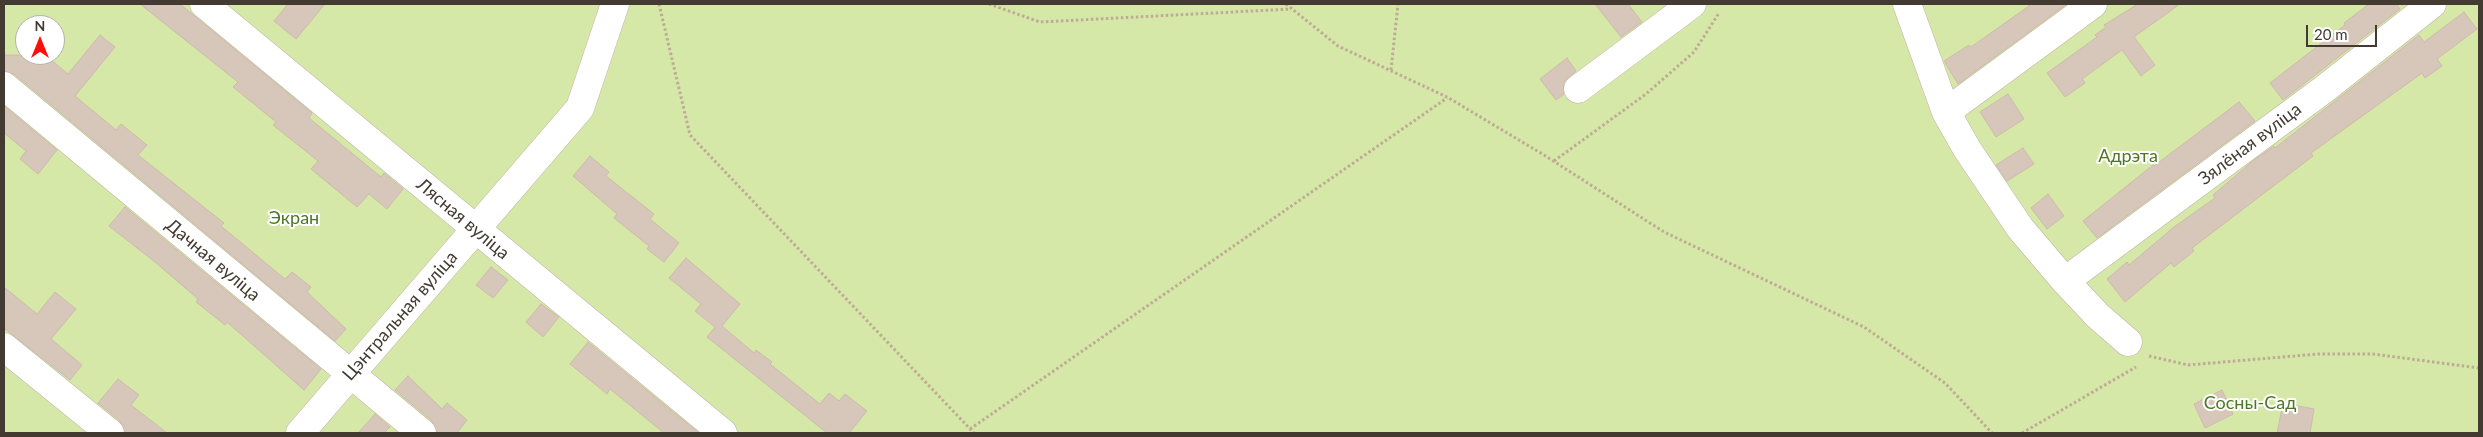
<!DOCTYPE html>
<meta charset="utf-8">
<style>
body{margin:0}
#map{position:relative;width:2483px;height:437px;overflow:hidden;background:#f2ebe2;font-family:Lato,sans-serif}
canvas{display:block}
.frame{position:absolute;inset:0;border:5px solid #433a32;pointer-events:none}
.north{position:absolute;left:15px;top:15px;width:50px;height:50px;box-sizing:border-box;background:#fff;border:1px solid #b4b0ad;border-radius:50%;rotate:0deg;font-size:14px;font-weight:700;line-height:20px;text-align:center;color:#433a32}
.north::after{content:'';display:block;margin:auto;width:18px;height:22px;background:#ff0c0b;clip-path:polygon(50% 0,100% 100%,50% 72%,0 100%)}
.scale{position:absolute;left:2306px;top:25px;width:71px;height:22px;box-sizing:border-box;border:2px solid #433a32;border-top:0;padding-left:6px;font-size:15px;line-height:18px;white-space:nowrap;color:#433a32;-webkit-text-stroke:4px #fff;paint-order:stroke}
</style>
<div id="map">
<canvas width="2483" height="437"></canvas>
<div class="frame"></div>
<div class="north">N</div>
<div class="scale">20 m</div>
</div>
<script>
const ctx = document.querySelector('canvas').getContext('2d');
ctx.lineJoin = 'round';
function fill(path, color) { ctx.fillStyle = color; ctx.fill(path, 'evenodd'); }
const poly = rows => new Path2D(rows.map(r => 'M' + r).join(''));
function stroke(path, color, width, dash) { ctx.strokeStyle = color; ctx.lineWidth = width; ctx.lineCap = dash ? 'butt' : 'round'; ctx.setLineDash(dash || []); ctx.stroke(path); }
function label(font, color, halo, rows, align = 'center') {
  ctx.font = font + ' Lato,sans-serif'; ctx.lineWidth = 4; ctx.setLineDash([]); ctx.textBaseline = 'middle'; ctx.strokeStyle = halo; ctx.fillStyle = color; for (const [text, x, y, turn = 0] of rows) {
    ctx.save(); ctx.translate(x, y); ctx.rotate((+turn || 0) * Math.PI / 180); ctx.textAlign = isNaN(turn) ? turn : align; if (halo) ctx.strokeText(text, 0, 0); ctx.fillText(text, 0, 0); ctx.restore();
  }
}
fill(poly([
 [4,4,2479,4,2479,433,4,433],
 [25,25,55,25,55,55,25,55]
]), '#d5e8a8');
const building = poly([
 [140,4,180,4,312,113,309,118,381,177,384,173,403,189,387,209,369,194,357,207,311,169,318,161,273,125,276,122,233,87,238,82,140,4],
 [288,4,325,4,296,39,274,21,288,4],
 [1595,4,1628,4,1642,22,1621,37,1595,4],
 [2028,4,2067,4,1958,84,1944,61,1969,45,1971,47,2029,6,2028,4],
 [2138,4,2180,4,2134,37,2155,65,2141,76,2122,50,2082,79,2085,83,2065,97,2047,73,2097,37,2095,35,2106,27,2104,25,2138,4],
 [2369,4,2396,4,2400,9,2283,100,2270,83,2345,25,2344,23,2369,4],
 [2464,12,2477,29,2437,59,2442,66,2425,78,2422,73,2311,153,2313,156,2192,248,2194,251,2174,267,2171,263,2125,302,2107,279,2127,262,2129,265,2174,227,2215,198,2213,195,2254,160,2274,146,2275,148,2419,35,2424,42,2464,12],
 [100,35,115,47,75,96,116,130,121,124,147,145,138,155,224,223,221,226,285,279,292,272,311,287,307,292,346,329,335,341,14,74,4,71,4,55,45,55,68,74,100,35],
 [1567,58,1576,71,1564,82,1564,94,1556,100,1540,79,1567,58],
 [2008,94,2024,119,1996,137,1980,112,2008,94],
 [2239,102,2255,121,2097,238,2083,221,2153,165,2154,166,2239,102],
 [4,106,57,150,38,174,20,159,26,151,4,133,4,106],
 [2023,148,2034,164,2007,181,1996,165,2023,148],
 [590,156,609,172,606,176,654,214,650,219,679,243,664,262,647,249,649,246,614,218,617,214,573,176,590,156],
 [2048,194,2064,216,2047,229,2031,208,2048,194],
 [125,207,321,369,304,390,227,322,225,325,196,302,198,299,155,262,109,226,125,207],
 [686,258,740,304,722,326,754,353,756,350,772,362,770,364,820,404,829,393,839,401,845,394,867,411,849,433,827,433,707,337,715,327,695,311,701,304,669,278,686,258],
 [491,267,508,280,493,298,476,285,491,267],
 [4,287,37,314,55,292,76,309,51,339,82,365,70,380,4,328,4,287],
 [541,304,559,317,543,337,526,322,541,304],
 [588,342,699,433,664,433,610,389,607,394,570,364,588,342],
 [408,376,442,409,447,403,467,420,457,433,437,433,432,421,395,390,408,376],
 [118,379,139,395,131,405,167,433,125,433,120,421,98,403,118,379],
 [2222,390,2233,414,2205,428,2194,404,2222,390],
 [2283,403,2314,409,2310,433,2277,433,2283,403],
 [375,414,390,427,384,433,358,433,375,414]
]);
fill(building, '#d7c7ba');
stroke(building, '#cebbaa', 1);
const minor = poly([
 [204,4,723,433],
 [1907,4,1946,112,1967,149,2020,228,2065,281,2098,316,2128,342],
 [4,86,422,433],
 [1578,89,1692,4],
 [1946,112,2093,4],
 [2065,281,2323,90,2432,4],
 [4,347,110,433],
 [300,433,580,108,615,4]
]);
stroke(minor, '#c0b4a7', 29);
stroke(poly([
 [659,4,690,135,974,433],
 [989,4,1040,22,1291,9],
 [1286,4,1338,46,1447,97,1544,155,1664,232,1864,327,1945,383,1992,433],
 [1391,70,1398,4],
 [1554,161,1646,94,1694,52,1719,13],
 [2149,356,2188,365,2318,354,2373,354,2479,368],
 [970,429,1447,98],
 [2022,433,2136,367]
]), '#bfaa95', 3, [2.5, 2.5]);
stroke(minor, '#fff', 28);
label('18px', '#433a32', '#fff', [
 ["Зялёная вуліца",2250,144,-37],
 ["Лясная вуліца",463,219,40],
 ["Дачная вуліца",213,260,40],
 ["Цэнтральная вуліца",400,316,-49]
]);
label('18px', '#4f7625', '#fff', [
 ["Адрэта",2128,156],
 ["Экран",294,218],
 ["Сосны-Сад",2250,403]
]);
</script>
